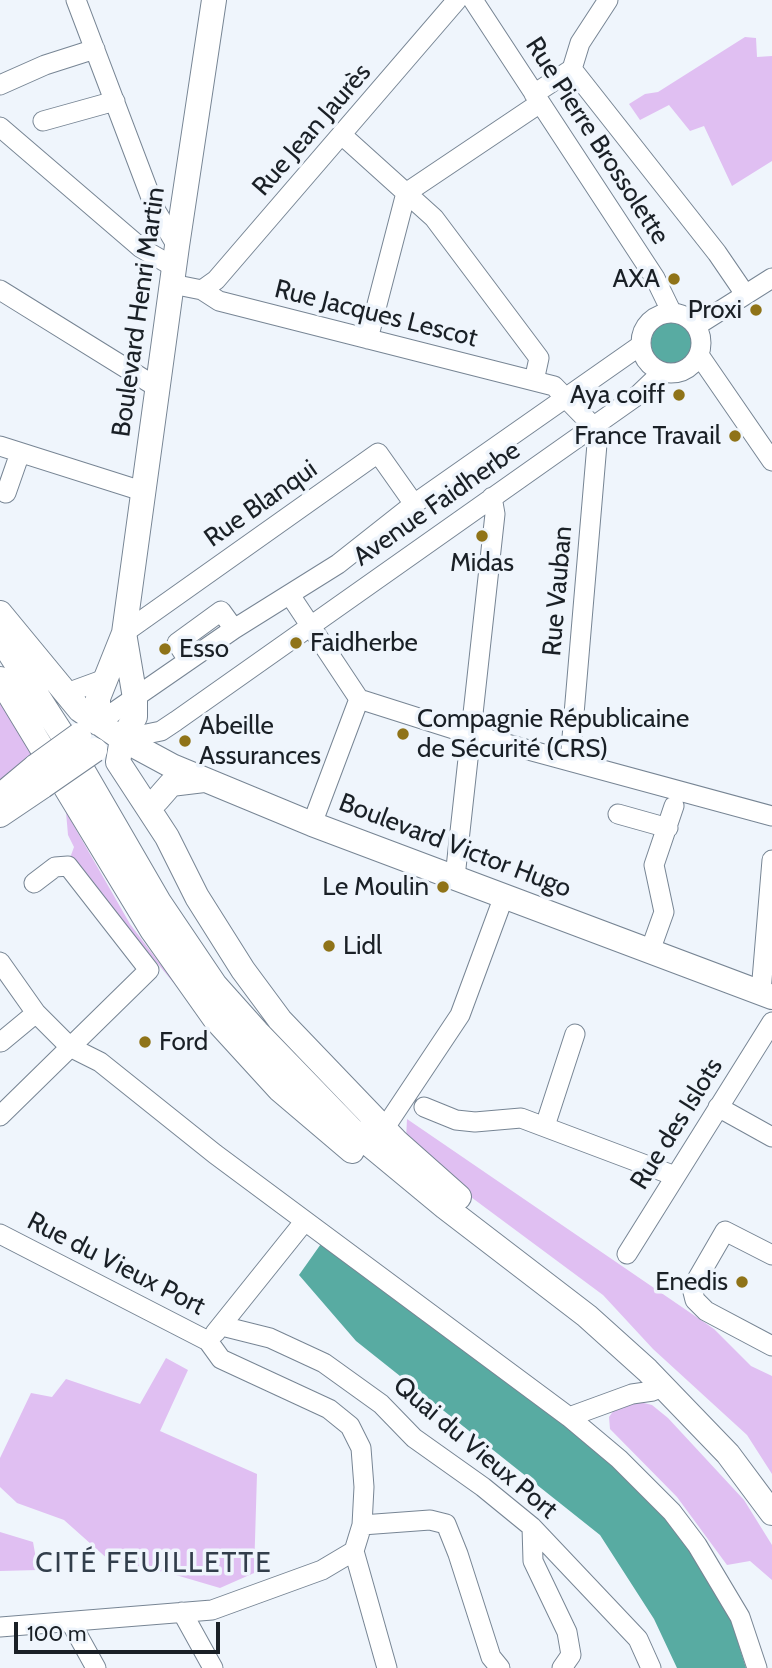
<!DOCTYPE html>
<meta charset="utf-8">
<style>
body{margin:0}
#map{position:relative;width:772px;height:1668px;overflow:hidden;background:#eff5fc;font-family:Cabin,sans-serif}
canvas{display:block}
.scale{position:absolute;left:14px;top:1622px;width:206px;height:32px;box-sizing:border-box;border:4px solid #1a2026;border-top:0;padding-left:9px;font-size:21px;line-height:24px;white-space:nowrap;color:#1a2026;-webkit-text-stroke:5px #eff5fc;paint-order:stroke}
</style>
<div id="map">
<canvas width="772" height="1668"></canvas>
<div class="scale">100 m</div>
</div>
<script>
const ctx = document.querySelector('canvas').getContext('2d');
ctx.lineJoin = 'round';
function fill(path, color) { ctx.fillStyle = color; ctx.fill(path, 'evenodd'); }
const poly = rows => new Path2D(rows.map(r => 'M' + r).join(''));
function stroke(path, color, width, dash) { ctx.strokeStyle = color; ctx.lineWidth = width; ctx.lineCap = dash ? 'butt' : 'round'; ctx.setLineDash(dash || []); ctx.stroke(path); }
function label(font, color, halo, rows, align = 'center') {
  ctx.font = font + ' Cabin,sans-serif'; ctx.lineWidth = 7; ctx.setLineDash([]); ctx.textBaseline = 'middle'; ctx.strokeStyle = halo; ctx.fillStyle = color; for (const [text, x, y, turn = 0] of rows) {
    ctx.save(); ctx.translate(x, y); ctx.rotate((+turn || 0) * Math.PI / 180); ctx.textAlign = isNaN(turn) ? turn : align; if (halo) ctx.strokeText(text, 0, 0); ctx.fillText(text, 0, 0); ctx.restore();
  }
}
fill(poly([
 [745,37,756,38,757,57,772,56,772,161,732,186,704,126,690,131,669,105,640,120,629,104,645,94,658,92],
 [0,699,34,754,0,780],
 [66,812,130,924,182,993,70,858,74,847,68,835],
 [407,1119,714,1329,751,1366,772,1376,772,1474,747,1435,653,1349,603,1295,444,1177,406,1139],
 [166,1358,188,1370,160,1431,257,1474,254,1573,220,1588,169,1573,110,1561,64,1520,17,1503,0,1487,0,1458,31,1393,52,1397,66,1379,140,1404],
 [632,1400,652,1405,668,1418,744,1500,772,1545,772,1580,750,1561,727,1565,677,1497,610,1429,609,1417,614,1410],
 [0,1532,33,1542,38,1570,0,1571]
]), '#e0bff2');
fill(poly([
 '651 343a21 21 0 1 1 42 0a21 21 0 1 1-42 0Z',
 [323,1241,623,1469,677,1525,730,1617,746,1668,677,1668,654,1619,600,1535,356,1341,299,1275]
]), '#58aba2');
const minor = poly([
 [76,0,156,211,177,246],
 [473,0,655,278,672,313],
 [572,69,717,253,745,294],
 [0,85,45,65,95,49],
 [534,94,572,69,580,43,608,0],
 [43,121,115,101],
 [0,127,141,248,174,267],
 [343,136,434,218,539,358,534,381],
 [172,284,202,290,219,301,554,386,593,426,597,444,570,761],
 [0,290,158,388],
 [202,290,216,280,457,0],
 '641 343a30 30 0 1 1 60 0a30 30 0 1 1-60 0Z',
 [696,326,772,278],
 [368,339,406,193,540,103],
 [699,355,772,461],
 [0,446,145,492],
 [6,493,20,453],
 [290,595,359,699,466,733,772,816],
 [124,633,378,453,414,504],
 [188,660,177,643,221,611,234,629],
 [64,694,105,679],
 [98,723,234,629,338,564,414,504,641,345],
 [122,739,161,731,176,721,638,395,662,372],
 [618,814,668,828],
 [312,824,359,699],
 [455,877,495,514,492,497],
 [650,951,664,912,654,865,674,806],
 [0,962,36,1013,70,1047,100,1062,215,1154,569,1417,619,1459,672,1512,697,1545,740,1617,757,1668],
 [761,992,772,860],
 [1,1042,36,1013],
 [424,1107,456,1120,475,1122,521,1118,675,1176],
 [718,1107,772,1137],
 [0,1116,149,970,68,866,55,867,34,883],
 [545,1126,575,1034],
 [384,1129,460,1015,504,896],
 [0,1234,208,1341,221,1359,329,1409,350,1426,361,1448,364,1487,362,1525,354,1551,322,1570,212,1610,0,1627],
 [627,1254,772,1022],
 [772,1255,725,1231,692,1288,695,1300,706,1311,772,1346],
 [222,1326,270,1338,324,1363,381,1404,414,1438,483,1487,532,1527,638,1639,651,1668],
 [215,1333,304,1222],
 [569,1417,632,1394,653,1391],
 [362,1525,430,1520,446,1524,458,1554,491,1657,500,1668],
 [532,1527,533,1561,567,1632,571,1655,562,1668],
 [354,1551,387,1668],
 [182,1612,213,1668],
 [71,1623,96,1668]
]);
const major = poly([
 [0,613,80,710,122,739,172,766,312,824,772,997],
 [124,633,135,698,135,717,122,739,118,762,167,837,197,897,243,970,280,1020,397,1142,459,1197],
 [0,638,60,731,159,902,215,985,257,1032,352,1130,445,1207,587,1316,647,1370,728,1454,772,1513],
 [0,679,152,930,215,1019,279,1089,352,1151],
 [98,723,98,698,124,633,177,246,214,0],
 [0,796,36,766],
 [157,800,171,784,204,780],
 [0,815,43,786]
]);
stroke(minor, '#778594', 21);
stroke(major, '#778594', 26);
stroke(minor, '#fff', 19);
stroke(major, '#fff', 24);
const majorBridge = poly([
 [36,766,79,735],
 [43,786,95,750]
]);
stroke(majorBridge, '#778594', 26, []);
stroke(majorBridge, '#fff', 24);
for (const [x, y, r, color] of [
 [674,279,7,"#8f7318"],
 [756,310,7,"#8f7318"],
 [679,395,7,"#8f7318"],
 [735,436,7,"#8f7318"],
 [482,536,7,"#8f7318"],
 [296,643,7,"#8f7318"],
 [165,649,7,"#8f7318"],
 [403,734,7,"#8f7318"],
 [185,741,7,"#8f7318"],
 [443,887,7,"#8f7318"],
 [329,946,7,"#8f7318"],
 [145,1042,7,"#8f7318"],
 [742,1282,7,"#8f7318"]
]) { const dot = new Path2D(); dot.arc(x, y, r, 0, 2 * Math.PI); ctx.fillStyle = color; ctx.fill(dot); stroke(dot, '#eff5fc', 2.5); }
label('26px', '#1a2026', '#eff5fc', [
 ["Rue Jean Jaurès",312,130,-49],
 ["Rue Pierre Brossolette",597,141,57],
 ["Boulevard Henri Martin",139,312,-82],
 ["Rue Jacques Lescot",376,314,14],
 ["Rue Blanqui",261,504,-35],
 ["Avenue Faidherbe",437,504,-35],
 ["Rue Vauban",558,591,-85],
 ["Boulevard Victor Hugo",455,846,21],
 ["Rue des Islots",677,1124,-58],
 ["Rue du Vieux Port",116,1264,27],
 ["Quai du Vieux Port",475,1448,40]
]);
label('26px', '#1a2026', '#eff5fc', [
 ["AXA",660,279],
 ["Proxi",742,310],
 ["Aya coiff",665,395],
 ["France Travail",721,436],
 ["Midas",482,563,"center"],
 ["Faidherbe",310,643,"left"],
 ["Esso",179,649,"left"],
 ["Compagnie Républicaine",417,719,"left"],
 ["de Sécurité (CRS)",417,749,"left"],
 ["Abeille",199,726,"left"],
 ["Assurances",199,756,"left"],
 ["Le Moulin",429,887],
 ["Lidl",343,946,"left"],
 ["Ford",159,1042,"left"],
 ["Enedis",728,1282]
], 'right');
ctx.letterSpacing = '2px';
label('28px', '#323e4b', '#eff5fc', [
 ["CITÉ FEUILLETTE",154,1564]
]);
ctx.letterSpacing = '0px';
</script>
